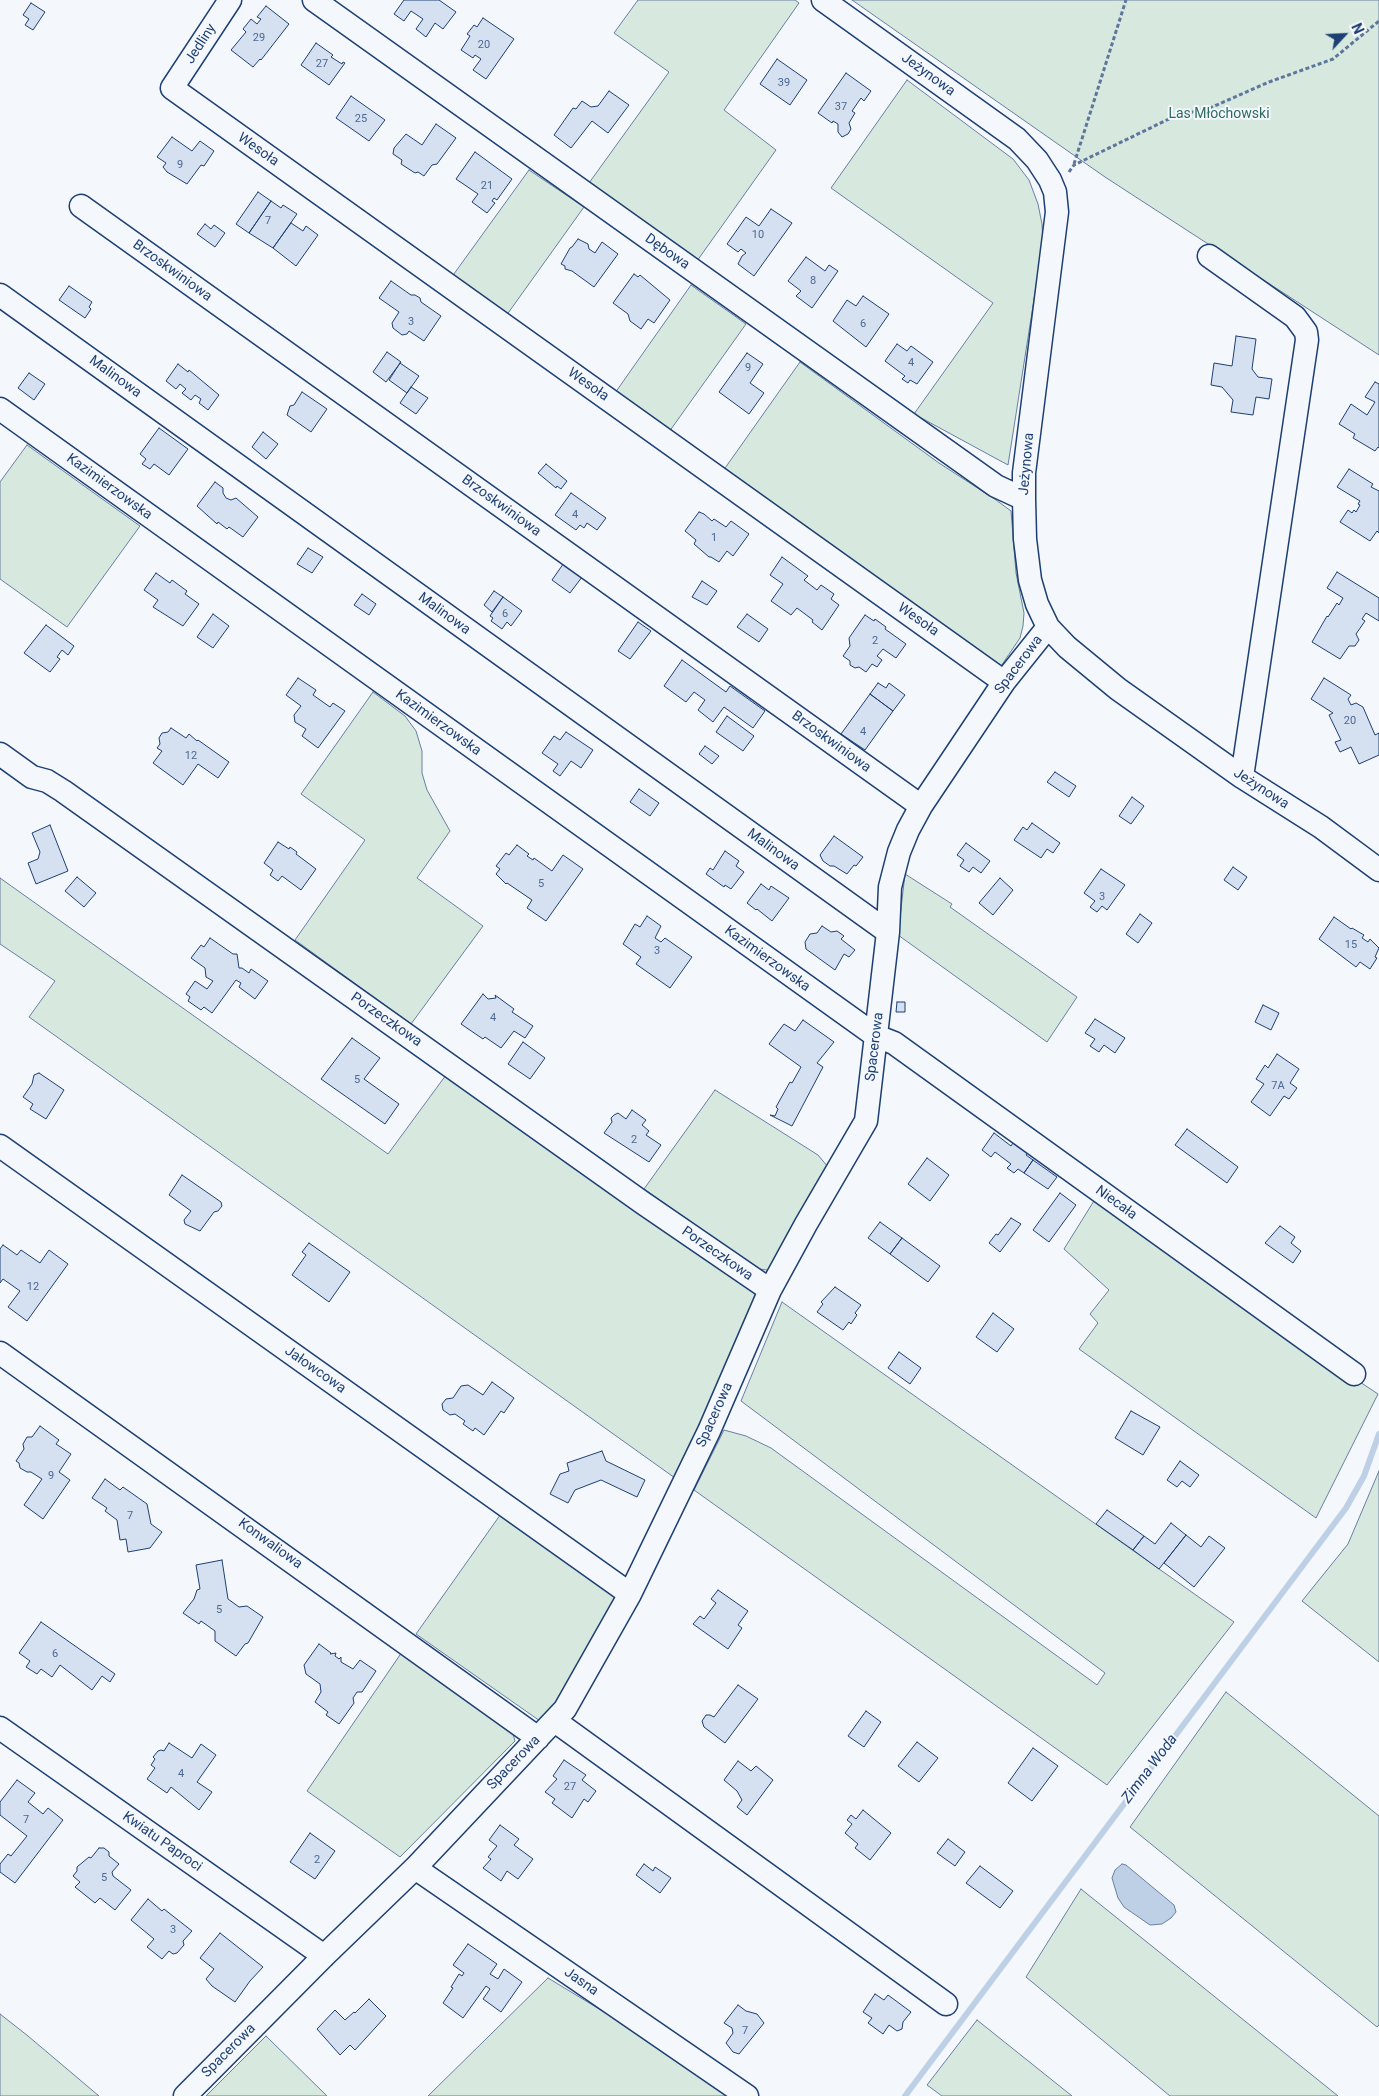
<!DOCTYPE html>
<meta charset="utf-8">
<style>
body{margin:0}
#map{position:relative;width:1379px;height:2096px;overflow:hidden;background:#f4f7fb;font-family:Roboto,sans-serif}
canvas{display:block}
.north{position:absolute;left:1319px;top:10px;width:50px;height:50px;-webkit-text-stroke:4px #f4f7fb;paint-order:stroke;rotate:65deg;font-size:14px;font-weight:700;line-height:20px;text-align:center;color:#1d3f73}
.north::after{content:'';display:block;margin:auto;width:18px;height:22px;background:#1d3f73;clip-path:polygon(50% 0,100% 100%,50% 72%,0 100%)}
</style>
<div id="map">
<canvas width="1379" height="2096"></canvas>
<div class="north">N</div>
</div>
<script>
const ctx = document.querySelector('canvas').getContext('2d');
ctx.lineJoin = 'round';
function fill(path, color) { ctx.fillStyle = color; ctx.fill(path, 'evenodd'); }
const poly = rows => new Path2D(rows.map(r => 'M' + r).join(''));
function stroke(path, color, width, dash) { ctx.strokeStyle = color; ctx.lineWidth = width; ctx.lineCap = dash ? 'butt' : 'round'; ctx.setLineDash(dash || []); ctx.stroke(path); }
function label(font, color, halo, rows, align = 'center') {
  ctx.font = font + ' Roboto,sans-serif'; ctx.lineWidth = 4; ctx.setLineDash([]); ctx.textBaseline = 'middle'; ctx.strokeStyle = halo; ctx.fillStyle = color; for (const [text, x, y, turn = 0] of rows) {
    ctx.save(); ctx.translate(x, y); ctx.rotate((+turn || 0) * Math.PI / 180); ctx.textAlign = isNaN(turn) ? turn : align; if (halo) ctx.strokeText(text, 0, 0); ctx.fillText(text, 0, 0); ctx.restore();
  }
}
const green = poly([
 [638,0,795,0,799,3,724,110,776,150,697,261,589,183,669,72,614,33,638,0],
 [852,0,1379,0,1379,355,1105,177,852,0],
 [907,80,1013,159,1029,180,1038,204,1042,224,1043,242,1008,465,914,414,993,303,831,188,907,80],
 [529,170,584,207,506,316,451,278,529,170],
 [691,285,746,324,669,432,615,393,691,285],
 [800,362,939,463,996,500,1011,511,1016,573,1024,613,1023,626,1020,638,999,669,723,471,800,362],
 [27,445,140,526,67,627,0,579,0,482,27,445],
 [373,692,405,716,416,731,422,751,422,773,427,790,450,831,417,878,483,926,411,1024,295,940,365,840,301,794,373,692],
 [905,874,952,904,950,907,1077,997,1047,1042,898,935,905,874],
 [0,878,388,1154,446,1075,754,1291,758,1301,688,1448,675,1478,29,1017,55,981,0,944,0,878],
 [715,1090,818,1155,828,1167,789,1231,773,1268,768,1270,758,1269,644,1189,715,1090],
 [1097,1196,1324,1358,1378,1394,1316,1518,1079,1349,1098,1323,1090,1314,1109,1290,1064,1249,1097,1196],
 [782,1302,1234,1622,1107,1785,694,1490,724,1430,746,1436,771,1448,1097,1685,1105,1673,741,1401,782,1302],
 [1379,1471,1379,1662,1302,1601,1348,1544,1379,1471],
 [503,1511,617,1594,555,1707,540,1721,416,1634,503,1511],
 [402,1652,513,1734,515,1741,400,1857,307,1791,402,1652],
 [1226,1692,1379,1816,1379,2025,1377,2027,1130,1827,1226,1692],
 [1081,1889,1338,2096,1170,2096,1026,1977,1081,1889],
 [548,1978,665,2049,736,2096,428,2096,548,1978],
 [0,2014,28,2036,99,2096,0,2096,0,2014],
 [977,2020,1072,2096,942,2096,927,2085,977,2020],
 [266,2036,327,2096,206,2096,266,2036]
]);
fill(green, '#d7e8df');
stroke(green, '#687fa3', 1);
const water = poly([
 [1122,1864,1126,1865,1174,1905,1176,1912,1171,1918,1162,1924,1150,1925,1124,1907,1118,1898,1112,1878,1115,1870,1122,1864]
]);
fill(water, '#bed0e5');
stroke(water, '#687fa3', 1);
stroke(poly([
 [905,2096,1346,1508,1364,1476,1379,1434]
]), '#bed0e5', 6);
const building = poly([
 [404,0,439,0,456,12,443,29,435,23,426,37,416,29,423,19,411,11,404,21,394,14,404,0],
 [31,3,45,12,33,30,25,25,29,19,23,15,31,3],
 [266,6,289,24,261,60,260,59,253,67,231,50,246,32,243,29,251,19,257,24,261,19,257,17,266,6],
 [483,18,514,39,486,79,473,70,481,59,475,55,473,58,461,50,470,36,467,34,474,25,477,27,483,18],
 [316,43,333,55,331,57,342,64,343,62,345,63,329,85,301,65,316,43],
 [777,59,807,80,790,105,760,84,777,59],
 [846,73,871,91,864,101,861,98,852,111,855,113,849,123,851,129,848,134,842,137,838,132,838,124,833,121,832,123,818,113,846,73],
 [609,91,629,105,608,133,592,121,571,148,554,135,573,108,576,109,582,101,591,107,598,106,609,91],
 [351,96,385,120,369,141,336,118,351,96],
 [436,124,456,138,437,164,432,165,424,176,418,172,415,173,401,164,402,160,393,154,394,148,406,134,422,145,436,124],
 [172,137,192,151,200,141,214,151,204,166,201,165,187,184,167,172,163,167,166,163,157,157,172,137],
 [475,152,512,179,497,200,494,198,492,201,495,203,487,213,472,202,478,194,456,179,475,152],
 [258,192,271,201,249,233,236,224,258,192],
 [271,201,281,208,283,205,297,214,273,248,249,233,271,201],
 [771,209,792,223,754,276,738,264,742,256,746,253,741,249,738,252,727,244,746,217,759,226,771,209],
 [291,223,303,231,306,226,318,235,296,266,273,248,291,223],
 [205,224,211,229,214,225,225,233,215,247,197,234,205,224],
 [578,239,588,244,589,249,595,253,602,242,618,254,594,287,572,271,565,269,565,266,561,264,570,248,572,247,578,239],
 [806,257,825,271,829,265,838,271,812,308,796,296,801,291,788,281,806,257],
 [634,274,638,277,640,275,670,300,654,323,648,319,641,329,630,321,628,314,613,303,634,274],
 [391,281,411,295,415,295,420,298,421,302,441,316,424,341,409,331,407,334,402,335,393,328,392,323,399,312,379,298,391,281],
 [69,286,92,302,89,307,91,309,85,318,59,300,69,286],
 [863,296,889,314,866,347,833,321,847,300,856,306,863,296],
 [1236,336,1256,339,1252,369,1258,377,1272,379,1269,399,1256,397,1253,415,1231,412,1233,400,1222,387,1211,385,1214,363,1232,366,1236,336],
 [897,344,907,351,911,346,933,362,917,384,910,380,908,383,902,379,905,376,885,361,897,344],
 [387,352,401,362,386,382,373,372,387,352],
 [747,353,763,364,750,383,764,393,749,414,719,392,747,353],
 [400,363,419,376,407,393,389,380,400,363],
 [178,364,188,372,189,370,219,395,208,410,199,403,201,399,195,395,191,400,182,393,186,389,180,384,176,389,166,381,178,364],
 [29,373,45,384,34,400,18,388,29,373],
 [1375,382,1379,384,1379,448,1378,447,1375,451,1353,438,1355,434,1339,424,1351,404,1367,415,1375,402,1365,397,1375,382],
 [411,387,428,398,416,414,400,403,411,387],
 [302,392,327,409,311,432,287,415,290,406,294,405,302,392],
 [159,428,188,449,169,475,154,464,150,469,142,464,146,459,140,454,159,428],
 [263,432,278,444,266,459,252,447,263,432],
 [546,464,567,481,561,489,557,486,556,488,538,473,546,464],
 [1349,469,1373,484,1371,487,1379,491,1379,533,1377,531,1370,541,1340,522,1348,510,1352,513,1354,510,1356,512,1360,505,1358,504,1360,501,1337,487,1349,469],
 [215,482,223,488,223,493,226,498,231,500,236,498,258,517,243,537,229,527,227,529,218,522,217,524,197,506,215,482],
 [571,493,606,518,597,530,587,523,584,528,580,525,576,530,555,515,571,493],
 [699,512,704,514,712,521,714,519,726,527,731,521,749,534,733,556,727,551,719,562,711,557,709,557,694,544,696,540,685,531,699,512],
 [308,548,323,557,312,573,297,564,308,548],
 [782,557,808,576,804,580,817,590,821,585,834,594,831,599,839,605,822,630,812,622,813,620,797,608,791,615,771,601,783,584,770,575,782,557],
 [566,560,585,573,570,593,552,580,566,560],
 [1337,572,1379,598,1379,621,1366,613,1362,619,1365,621,1356,634,1359,640,1355,646,1349,646,1340,659,1312,642,1327,616,1328,617,1337,603,1339,605,1343,598,1327,588,1337,572],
 [156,573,170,583,172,580,187,591,185,594,199,604,183,626,153,607,158,600,144,590,156,573],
 [702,581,717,591,707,605,692,597,702,581],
 [494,591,503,597,492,612,484,605,494,591],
 [362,594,376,604,369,615,354,605,362,594],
 [503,597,522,611,511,626,507,622,502,629,491,621,493,618,490,616,503,597],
 [213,614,229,626,213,648,197,637,213,614],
 [747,614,768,629,759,642,737,627,747,614],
 [865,615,874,621,875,619,886,627,885,629,906,644,896,658,883,649,877,656,882,660,877,667,872,664,866,672,859,667,855,668,850,665,850,661,843,656,850,646,849,638,865,615],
 [638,622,651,631,630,659,618,651,638,622],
 [46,625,74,646,68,655,62,650,57,657,60,659,50,672,24,653,46,625],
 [682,660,726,692,730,686,765,711,753,728,724,707,713,722,698,710,705,700,694,692,686,702,664,686,682,660],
 [298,678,316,690,313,695,330,707,333,703,345,711,318,748,302,736,306,729,295,722,294,715,301,706,286,695,298,678],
 [1324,678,1351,695,1348,699,1351,705,1356,703,1363,707,1375,735,1379,733,1379,755,1359,764,1351,747,1340,752,1335,742,1341,740,1329,715,1333,713,1311,699,1324,678],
 [878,683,886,688,889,683,905,695,893,711,870,694,878,683],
 [870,694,893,711,865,750,841,734,870,694],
 [727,716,754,736,743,751,716,732,727,716],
 [171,728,186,738,189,734,197,741,198,740,229,762,218,778,198,764,183,785,153,763,162,751,157,748,160,744,159,738,162,733,168,732,171,728],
 [566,732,593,750,581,768,571,761,560,776,553,771,558,764,542,753,554,736,560,740,566,732],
 [705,746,719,756,712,764,699,754,705,746],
 [1055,772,1076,786,1069,797,1047,782,1055,772],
 [639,789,659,803,650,816,630,802,639,789],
 [1132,797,1144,806,1131,824,1119,816,1132,797],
 [1032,823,1060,843,1053,853,1047,849,1041,858,1014,840,1023,827,1027,830,1032,823],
 [50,825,68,871,36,884,28,863,38,859,40,852,32,833,50,825],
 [834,836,863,857,856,866,854,865,847,874,834,866,830,866,823,861,820,855,834,836],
 [278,842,289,849,290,847,297,852,296,854,316,869,301,890,282,876,278,881,270,875,273,870,264,863,278,842],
 [966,843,990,861,981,873,973,867,969,872,960,866,964,860,957,855,966,843],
 [517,845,529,854,527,856,533,860,534,858,552,871,563,855,583,869,546,921,527,908,532,900,507,883,506,884,496,874,500,869,496,866,506,853,509,855,517,845],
 [725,851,739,861,736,866,744,872,731,889,725,885,724,887,706,874,710,868,713,870,725,851],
 [1233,867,1247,877,1238,890,1224,880,1233,867],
 [1101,869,1125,885,1107,910,1102,906,1097,912,1090,907,1095,901,1084,893,1101,869],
 [77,877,96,893,84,907,65,891,77,877],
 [1000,878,1013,890,993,915,979,903,1000,878],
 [761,884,769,890,771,886,789,898,772,921,757,909,756,910,747,903,761,884],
 [1140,914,1152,923,1138,943,1126,934,1140,914],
 [647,916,661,926,655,938,661,942,665,938,692,957,670,988,636,964,641,957,623,944,635,924,640,927,647,916],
 [1334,917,1351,929,1352,928,1364,935,1362,938,1368,942,1370,939,1379,948,1375,957,1377,958,1370,969,1360,962,1356,967,1319,939,1334,917],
 [822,926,831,932,837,931,844,936,841,939,855,950,849,957,844,954,835,970,806,949,805,942,810,934,817,933,822,926],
 [210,938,233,954,237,954,239,968,242,968,249,973,251,969,268,981,255,999,239,987,241,983,236,980,212,1013,204,1007,201,1010,188,1001,190,997,186,994,195,981,207,989,213,981,206,977,205,968,191,958,201,945,204,947,210,938],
 [483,994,488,999,496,998,495,995,514,1009,512,1012,533,1026,525,1038,514,1031,501,1048,485,1037,483,1039,461,1024,483,994],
 [897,1002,905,1002,905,1012,896,1012,897,1002],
 [1263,1005,1279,1013,1271,1030,1255,1022,1263,1005],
 [1095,1019,1125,1038,1115,1053,1104,1045,1099,1052,1090,1046,1095,1039,1085,1033,1095,1019],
 [803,1020,834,1042,817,1063,823,1067,792,1126,770,1115,775,1116,778,1109,776,1107,790,1082,792,1083,801,1067,769,1044,784,1024,795,1031,803,1020],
 [352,1038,380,1058,364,1079,399,1104,385,1124,321,1079,352,1038],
 [523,1042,545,1058,530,1079,508,1064,523,1042],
 [1277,1054,1299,1069,1290,1083,1297,1088,1289,1099,1284,1096,1270,1116,1251,1102,1264,1084,1256,1079,1265,1065,1268,1068,1277,1054],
 [39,1073,64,1090,46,1119,30,1109,33,1104,23,1097,32,1084,34,1075,39,1073],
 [632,1110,646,1120,642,1125,649,1131,646,1135,661,1145,649,1162,604,1133,612,1122,611,1118,614,1115,618,1113,626,1119,632,1110],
 [1187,1129,1238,1167,1227,1183,1175,1145,1187,1129],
 [994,1133,1011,1146,1015,1140,1029,1150,1026,1155,1033,1160,1024,1173,1018,1169,1014,1173,1007,1168,1011,1164,995,1152,991,1157,982,1150,994,1133],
 [927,1158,949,1175,930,1201,908,1184,927,1158],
 [1033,1160,1057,1177,1048,1189,1024,1173,1033,1160],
 [182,1175,221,1202,222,1206,218,1211,214,1212,200,1231,185,1224,184,1220,191,1211,169,1195,182,1175],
 [1060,1193,1076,1205,1049,1242,1033,1230,1060,1193],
 [1011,1218,1021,1224,1000,1252,989,1243,996,1234,998,1235,1011,1218],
 [880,1222,902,1238,890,1254,868,1238,880,1222],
 [1280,1226,1295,1237,1291,1243,1301,1251,1293,1263,1265,1243,1280,1226],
 [902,1238,940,1266,928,1282,890,1254,902,1238],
 [309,1243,350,1272,329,1302,292,1275,306,1255,302,1252,309,1243],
 [3,1245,17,1255,21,1250,40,1263,49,1250,68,1264,27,1321,8,1307,20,1291,3,1279,0,1283,0,1249,3,1245],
 [835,1287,861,1305,855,1313,857,1315,851,1324,849,1322,843,1330,817,1312,823,1304,821,1302,835,1287],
 [993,1313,1014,1329,997,1352,976,1337,993,1313],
 [899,1352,921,1368,910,1384,888,1368,899,1352],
 [492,1382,514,1398,504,1413,501,1411,484,1435,475,1428,473,1431,463,1424,465,1421,455,1414,450,1415,443,1410,442,1404,446,1399,453,1398,461,1386,468,1385,483,1395,492,1382],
 [1131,1411,1160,1427,1143,1455,1115,1438,1131,1411],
 [40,1426,59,1440,56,1444,71,1454,59,1472,70,1480,43,1519,24,1505,42,1479,31,1472,27,1472,20,1468,19,1463,16,1461,24,1449,23,1444,27,1437,32,1437,40,1426],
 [602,1451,606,1461,645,1480,637,1497,601,1480,575,1490,568,1503,550,1494,560,1474,569,1471,567,1463,602,1451],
 [1180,1461,1199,1475,1190,1487,1182,1481,1177,1487,1167,1480,1180,1461],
 [105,1479,120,1490,123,1487,147,1504,151,1524,162,1532,150,1548,128,1552,126,1539,120,1540,117,1520,105,1511,107,1508,92,1498,105,1479],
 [1107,1510,1144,1536,1133,1550,1096,1524,1107,1510],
 [1171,1523,1186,1535,1159,1569,1133,1550,1144,1536,1155,1544,1171,1523],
 [1186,1535,1201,1547,1209,1536,1225,1548,1194,1587,1164,1563,1186,1535],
 [222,1560,228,1599,239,1607,247,1606,263,1617,248,1643,245,1644,236,1656,215,1641,215,1631,201,1621,199,1624,183,1613,194,1599,197,1590,200,1589,196,1565,222,1560],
 [718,1590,748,1611,738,1625,742,1628,728,1649,693,1624,700,1616,704,1619,716,1603,711,1599,718,1590],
 [41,1622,115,1674,110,1682,102,1676,92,1690,60,1665,52,1677,41,1669,37,1674,26,1667,30,1661,19,1653,41,1622],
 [319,1644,331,1653,330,1654,336,1653,335,1656,339,1659,341,1657,341,1662,353,1669,360,1660,376,1671,362,1692,357,1692,353,1698,354,1703,339,1724,326,1715,328,1712,315,1702,321,1692,320,1684,306,1674,304,1665,319,1644],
 [738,1685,758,1699,725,1743,704,1727,702,1721,706,1715,710,1715,714,1717,738,1685],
 [866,1711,881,1722,864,1747,848,1736,866,1711],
 [917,1742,938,1758,919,1782,898,1766,917,1742],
 [169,1743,192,1758,201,1744,216,1755,197,1782,212,1792,199,1810,171,1787,167,1793,147,1779,155,1768,151,1765,155,1759,153,1757,158,1751,161,1750,164,1751,169,1743],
 [1033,1748,1058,1766,1032,1801,1008,1783,1033,1748],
 [564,1760,586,1775,582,1780,596,1791,588,1802,584,1799,572,1818,552,1803,555,1799,545,1792,557,1779,553,1776,564,1760],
 [738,1761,751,1771,756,1766,773,1780,747,1815,737,1807,742,1800,737,1791,724,1780,738,1761],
 [17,1780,35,1793,28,1802,43,1814,48,1808,63,1820,15,1883,0,1872,0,1864,8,1854,11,1856,27,1836,0,1815,0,1802,17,1780],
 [863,1810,891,1833,870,1860,855,1848,858,1844,845,1833,852,1824,847,1820,851,1815,856,1819,863,1810],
 [500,1825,519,1839,514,1845,533,1859,518,1879,507,1871,501,1881,483,1868,491,1859,488,1857,497,1846,489,1840,500,1825],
 [310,1833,335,1851,315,1879,290,1862,310,1833],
 [948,1839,965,1852,955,1866,937,1853,948,1839],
 [99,1848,104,1848,109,1852,109,1856,119,1864,112,1872,113,1876,131,1890,115,1910,100,1898,95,1903,75,1887,80,1882,73,1876,77,1871,77,1867,89,1857,91,1858,99,1848],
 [644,1864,653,1871,655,1867,671,1878,660,1893,636,1875,644,1864],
 [980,1866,1013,1891,1000,1908,966,1883,980,1866],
 [148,1899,162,1911,164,1909,192,1931,183,1941,184,1945,177,1953,173,1954,169,1951,162,1959,147,1947,154,1939,131,1920,148,1899],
 [220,1933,263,1967,250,1981,235,2002,212,1986,206,1979,214,1969,200,1958,220,1933],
 [468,1944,497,1964,490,1974,498,1979,504,1969,522,1982,501,2012,483,1999,490,1989,486,1986,463,2018,443,2003,453,1988,451,1987,459,1974,462,1976,464,1973,453,1965,468,1944],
 [875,1994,884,2000,888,1995,911,2012,903,2022,902,2029,897,2031,889,2025,883,2034,868,2023,872,2018,863,2012,875,1994],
 [369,1999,386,2016,355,2050,350,2045,340,2055,317,2029,335,2010,345,2020,354,2012,355,2013,369,1999],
 [738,2005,746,2011,757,2014,764,2023,739,2054,733,2052,726,2043,733,2033,732,2028,724,2023,738,2005]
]);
fill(building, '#d5e0f0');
stroke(building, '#1d3f73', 1);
const minor = poly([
 [230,0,172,88,1004,682],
 [314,0,996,486,1024,499],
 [823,0,1017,139,1037,160,1050,180,1055,192,1057,212,1024,473,1024,499,1025,539,1030,580,1037,604,1048,627,1067,647,1118,689,1242,777,1321,827,1379,870],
 [81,206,921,806],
 [1209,256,1295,317,1306,332,1307,340,1242,777],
 [0,295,888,932],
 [0,409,876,1036,894,1043,1354,1374],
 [0,754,32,777,47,781,63,791,643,1203,770,1290],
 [0,1146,630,1594],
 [0,1353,538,1738],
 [555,1721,946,2004],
 [0,1728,324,1956],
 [415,1868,747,2096],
 [185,2096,324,1956,415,1868,565,1709,630,1594,709,1431,770,1290,806,1224,866,1121,888,932,890,887,899,852,908,830,921,806,1004,682,1048,627]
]);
stroke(minor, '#1d3f73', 25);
stroke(poly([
 [1074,164,1126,0],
 [1069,172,1074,165,1175,116,1210,108,1269,82,1333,59,1379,21]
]), '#5e769c', 3, [4, 2.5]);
stroke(minor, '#f4f7fb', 22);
label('11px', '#4b6792', null, [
 ["29",259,38],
 ["20",484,45],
 ["27",322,64],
 ["39",784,83],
 ["37",841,107],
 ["25",361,119],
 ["9",180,165],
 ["21",487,186],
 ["7",268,221],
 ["10",758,235],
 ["8",813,281],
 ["3",411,322],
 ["6",863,324],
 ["4",911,363],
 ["9",748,368],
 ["4",575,515],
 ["1",714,538],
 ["6",505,614],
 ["2",875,641],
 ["20",1350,721],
 ["4",863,732],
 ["12",191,756],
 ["5",541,884],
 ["3",1102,897],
 ["15",1351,945],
 ["3",657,951],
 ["4",493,1018],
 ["5",357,1080],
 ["7A",1278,1086],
 ["2",634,1140],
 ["12",33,1287],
 ["9",51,1476],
 ["7",130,1516],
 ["5",219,1610],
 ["6",55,1654],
 ["4",181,1774],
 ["27",570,1787],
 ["7",26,1820],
 ["2",317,1860],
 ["5",104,1878],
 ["3",173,1930],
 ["7",745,2031]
]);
label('14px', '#1d3f73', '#f4f7fb', [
 ["Jedliny",201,44,-57],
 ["Jeżynowa",928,75,36],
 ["Wesoła",258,150,35],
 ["Dębowa",667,252,35],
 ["Brzoskwiniowa",172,271,36],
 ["Malinowa",115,377,36],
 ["Wesoła",588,385,35],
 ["Jeżynowa",1027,464,-85],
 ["Kazimierzowska",109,487,36],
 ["Brzoskwiniowa",501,506,36],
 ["Malinowa",444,614,36],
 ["Wesoła",918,620,35],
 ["Spacerowa",1019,665,-53],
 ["Kazimierzowska",438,723,36],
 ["Brzoskwiniowa",831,742,36],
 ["Jeżynowa",1261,789,33],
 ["Malinowa",773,850,36],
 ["Kazimierzowska",767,959,36],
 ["Porzeczkowa",386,1020,35],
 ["Spacerowa",875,1047,-83],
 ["Niecała",1116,1203,36],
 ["Porzeczkowa",717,1254,35],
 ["Jałowcowa",315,1370,35],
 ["Spacerowa",715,1415,-66],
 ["Konwaliowa",270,1544,36],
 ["Spacerowa",514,1763,-46],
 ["Kwiatu Paproci",162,1842,35],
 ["Jasna",581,1982,35],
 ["Spacerowa",229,2051,-45]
]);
label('14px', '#2c6c60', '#f4f7fb', [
 ["Las Młochowski",1219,114]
]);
label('italic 15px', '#1d3f73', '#f4f7fb', [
 ["Zimna Woda",1150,1769,-53]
]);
</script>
